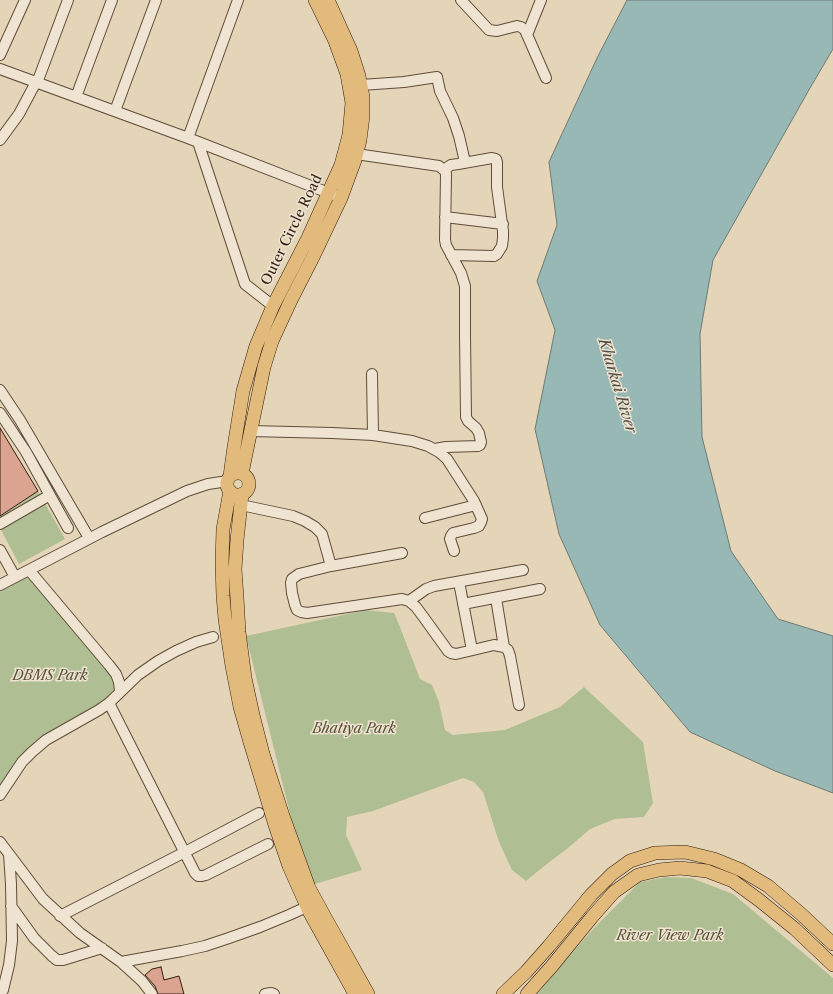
<!DOCTYPE html>
<style>
body{margin:0}
canvas{display:block;background:#e5d5b8}
</style>
<canvas width="833" height="994"></canvas>
<script>
const ctx = document.querySelector('canvas').getContext('2d');
ctx.lineJoin = 'round';
function fill(path, color) { ctx.fillStyle = color; ctx.fill(path, 'evenodd'); }
const poly = rows => new Path2D(rows.map(r => 'M' + r).join(''));
function stroke(path, color, width, dash) { ctx.strokeStyle = color; ctx.lineWidth = width; ctx.lineCap = dash ? 'butt' : 'round'; ctx.setLineDash(dash || []); ctx.stroke(path); }
function label(font, color, halo, rows, align = 'center') {
  ctx.font = font + ' "Libre Caslon Text",serif'; ctx.lineWidth = 3; ctx.setLineDash([]); ctx.textBaseline = 'middle'; ctx.strokeStyle = halo; ctx.fillStyle = color; for (const [text, x, y, turn = 0] of rows) {
    ctx.save(); ctx.translate(x, y); ctx.rotate((+turn || 0) * Math.PI / 180); ctx.textAlign = isNaN(turn) ? turn : align; if (halo) ctx.strokeText(text, 0, 0); ctx.fillText(text, 0, 0); ctx.restore();
  }
}
fill(poly([
 [38,491,65,539,19,564,0,528,0,516],
 [29,574,117,678,114,690,100,704,31,747,0,790,0,591],
 [366,610,394,613,400,627,420,679,432,685,439,702,445,730,453,735,505,730,560,707,584,687,643,742,653,803,644,817,615,819,590,829,568,848,543,867,526,881,512,870,499,842,483,792,474,782,463,778,373,811,347,817,346,835,362,870,308,886,246,636],
 [666,877,691,878,733,894,833,978,833,994,534,994,598,924,640,882]
]), '#afbe93');
const water = poly([
 [627,0,833,0,833,49,810,88,713,260,700,334,702,437,731,551,778,619,833,636,833,793,775,771,690,732,600,625,559,534,535,429,555,330,537,281,557,225,549,162,597,58,627,0]
]);
fill(water, '#97b8b5');
stroke(water, '#6f7a73', 1);
const building = poly([
 [0,428,38,491,0,516,0,428],
 [161,967,164,980,179,976,184,994,158,994,155,986,145,975,152,969,161,967]
]);
fill(building, '#daa491');
stroke(building, '#331e10', 1);
const minor = poly([
 [461,0,489,30,497,31,517,26,521,27,525,30,546,78],
 [527,35,541,0],
 [0,55,25,0],
 [0,69,188,138,334,195],
 [361,85,404,82,437,77,440,91,453,118,459,136,465,162],
 [76,97,112,0],
 [115,111,156,0],
 [188,138,238,0],
 [0,140,19,114,35,84,37,83,68,0],
 [198,142,245,284,273,306],
 [356,154,439,166,445,171,446,174,445,240,446,245,461,273,465,286,465,335,466,417,468,421,476,428,479,433,481,442,480,445,478,446,446,447,435,449],
 [445,171,448,167,451,165,458,164,492,158,496,159,497,162,497,187,503,231,503,238,502,246,497,254,494,256,451,255],
 [445,217,503,224],
 [372,374,373,435],
 [0,390,20,420,89,538],
 [0,413,26,452,68,528],
 [250,431,332,433,373,435,412,441,428,446,439,452,447,459,474,501,482,519,481,522,479,526,474,528,453,533,451,536,450,539,454,551],
 [241,505,293,516,305,521,315,527,322,534,331,566,299,574,292,579,291,583,292,593,295,605,297,610,301,612,307,613,402,599,409,601,416,607,422,615,448,651,451,653,456,654,494,645,504,647,508,650,510,656,519,705],
 [425,518,476,505],
 [0,524,50,495],
 [0,550,15,577],
 [331,566,402,553],
 [29,570,109,665,116,674,119,682,120,691],
 [459,582,472,650],
 [0,585,102,532,187,491,208,484,228,481],
 [496,598,504,647],
 [409,601,426,589,434,586,523,570],
 [463,604,540,589],
 [109,703,195,873,198,876,202,876,206,875,268,844],
 [0,795,22,762,32,752,46,740,99,710,109,703,138,675,158,661,176,651,196,642,213,637],
 [0,842,43,899,80,933,121,962,142,981,152,994],
 [11,906,34,938,52,956,57,960,63,960,102,948],
 [60,916,185,852,259,813],
 [121,962,182,951,205,946,229,938,260,927,289,915,313,904],
 [0,994,3,990,9,965,12,941,11,884,9,854],
 [265,994,271,993,274,994]
]);
const major = poly([
 '227 484a11 11 0 1 1 22 0a11 11 0 1 1-22 0Z',
 [242,473,264,367,272,341,291,300,314,255,341,198,355,160,360,140,363,116,363,97,359,76,351,51,328,0],
 [230,476,234,447,243,391,256,346,273,306,308,238,341,165,349,135,352,103,347,74,335,41,315,0],
 [230,491,223,529,222,563,223,596,225,619,232,666,240,707,250,742,275,825,289,866,309,911,355,994],
 [242,494,237,540,235,569,237,598,239,632,245,678,253,715,263,754,283,816,309,888,326,919,368,994],
 [503,994,526,972,549,946,591,895,612,874,630,861,655,853,685,852,714,859,741,870,768,886,801,914,833,944],
 [527,994,552,966,592,917,614,892,638,875,659,870,680,868,707,871,733,881,759,900,795,929,833,965]
]);
stroke(minor, '#604c3a', 12);
stroke(major, '#331e10', 14);
stroke(minor, '#eee4d1', 10);
stroke(major, '#e2ba7c', 13);
label('14px', '#331e10', '#eee4d1', [
 ["Outer Circle Road",292,230,-64]
]);
label('italic 14px', '#584e37', '#eee4d1', [
 ["DBMS Park",50,676],
 ["Bhatiya Park",354,729],
 ["River View Park",670,936]
]);
label('italic 15px', '#514c42', '#eee4d1', [
 ["Kharkai River",617,386,73]
]);
</script>
